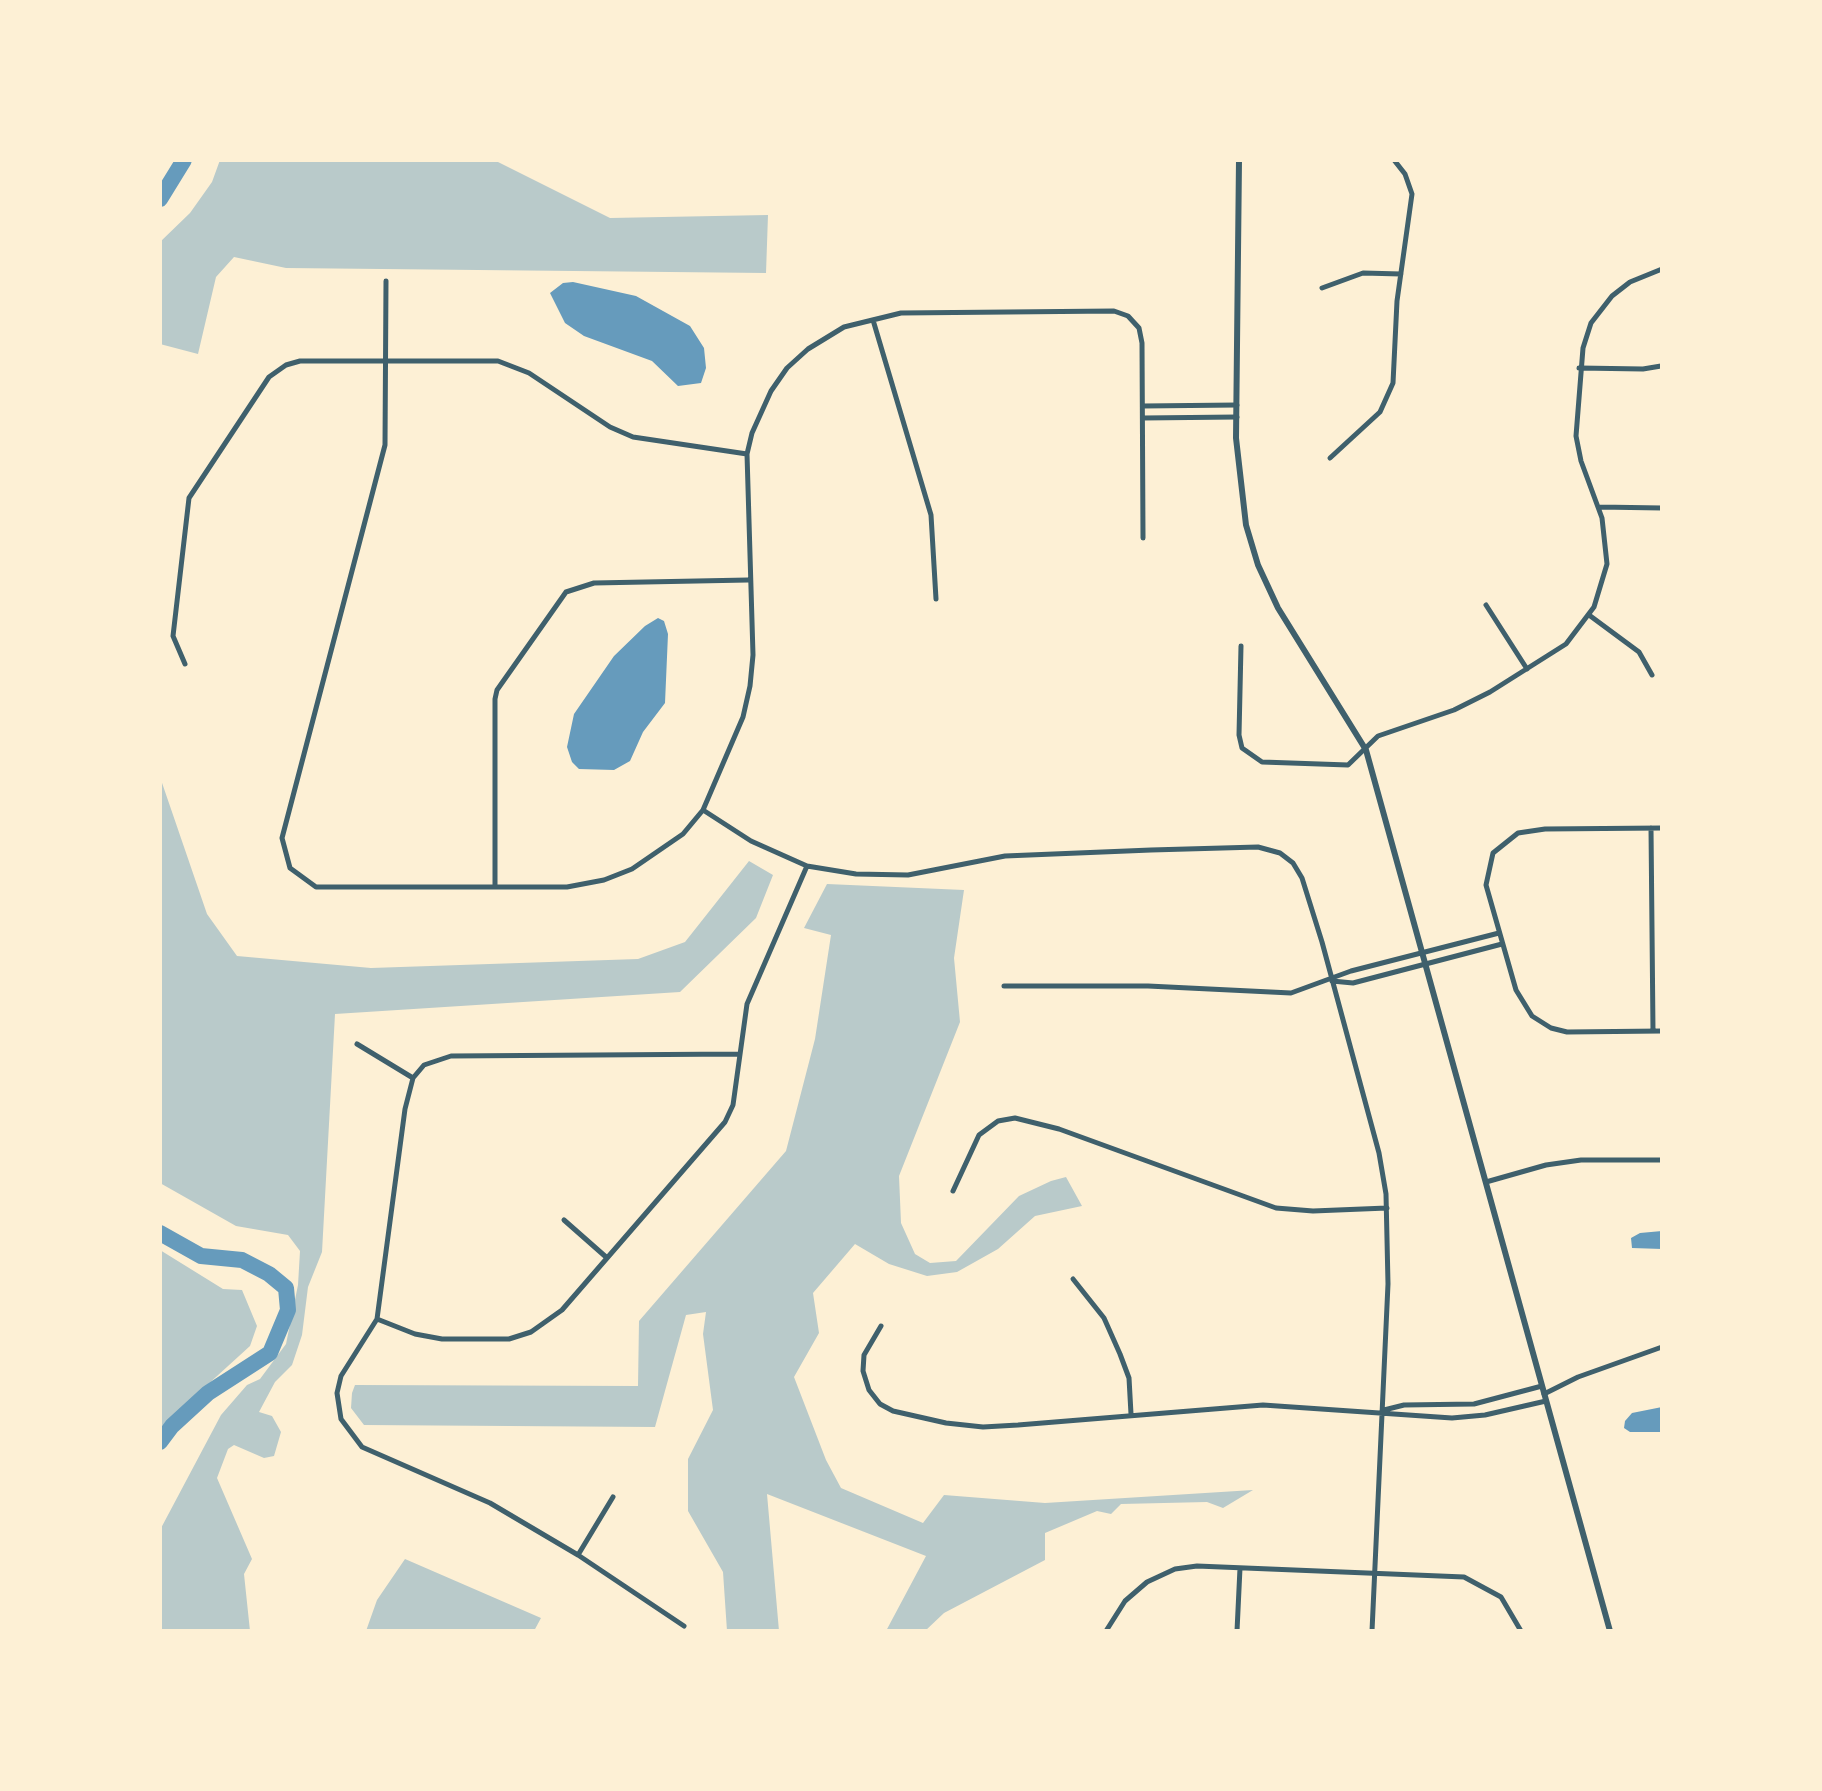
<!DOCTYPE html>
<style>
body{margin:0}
#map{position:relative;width:1822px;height:1791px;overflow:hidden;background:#fdf0d5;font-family:Montserrat,sans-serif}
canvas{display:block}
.frame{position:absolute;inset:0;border:162px solid #fdf0d5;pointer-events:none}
</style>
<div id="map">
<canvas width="1822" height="1791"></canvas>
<div class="frame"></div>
</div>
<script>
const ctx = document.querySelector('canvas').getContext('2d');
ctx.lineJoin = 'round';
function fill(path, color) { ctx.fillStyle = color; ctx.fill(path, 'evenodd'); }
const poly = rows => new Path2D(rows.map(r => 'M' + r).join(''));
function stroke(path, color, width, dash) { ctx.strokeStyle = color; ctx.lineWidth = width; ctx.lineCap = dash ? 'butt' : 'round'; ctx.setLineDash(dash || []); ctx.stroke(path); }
fill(poly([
 [220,160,494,160,610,218,768,215,766,273,286,268,234,257,216,277,198,354,160,344,160,242,190,213,212,182],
 [160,777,207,914,237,956,371,968,638,959,685,942,749,861,773,875,756,918,680,992,335,1014,322,1252,308,1287,302,1335,292,1365,275,1382,259,1412,272,1416,281,1432,274,1456,264,1458,234,1445,228,1449,217,1478,252,1559,244,1574,250,1631,160,1631,160,1530,221,1415,247,1385,260,1379,286,1344,298,1285,300,1251,288,1235,236,1226,160,1183],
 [827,884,964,890,954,958,960,1022,899,1176,901,1223,915,1254,930,1263,956,1261,1019,1196,1051,1181,1066,1177,1082,1206,1035,1216,998,1249,957,1272,927,1276,889,1264,855,1244,813,1293,819,1333,794,1377,826,1460,841,1488,923,1523,944,1495,1045,1503,1253,1490,1223,1508,1207,1502,1121,1504,1111,1514,1097,1511,1045,1533,1045,1560,944,1613,925,1631,886,1631,926,1556,767,1494,779,1631,727,1631,723,1572,688,1511,688,1459,713,1410,703,1334,706,1312,686,1315,655,1427,364,1425,351,1408,352,1393,355,1385,638,1386,639,1321,786,1151,815,1039,831,935,804,928],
 [160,1250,223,1289,242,1290,257,1326,250,1346,160,1428],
 [405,1559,541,1618,534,1631,366,1631,377,1600]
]), '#b9caca');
fill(poly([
 [573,282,636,296,690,326,704,348,706,368,701,383,678,386,652,361,584,336,565,323,550,293,563,283],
 [658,618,664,621,668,634,665,703,643,732,630,761,614,770,579,769,572,762,567,747,574,714,614,656,645,626],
 [1662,1231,1662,1249,1632,1248,1631,1238,1640,1233],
 [1662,1407,1662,1432,1630,1432,1624,1428,1625,1421,1632,1413]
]), '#669bbc');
stroke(poly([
 [160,199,184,160],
 [160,1233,201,1256,242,1260,269,1274,286,1288,288,1310,270,1353,208,1393,172,1426,160,1442]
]), '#669bbc', 16);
stroke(poly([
 [386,281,385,445,282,838,290,868,316,887,567,887,604,880,632,869,683,834,703,810,743,717,750,686,753,655,747,454,752,433,771,391,787,368,808,349,844,327,901,313,1114,311,1128,316,1139,328,1142,343,1143,538],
 [1322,288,1363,273,1401,274],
 [873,320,931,515,936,599],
 [1579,368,1643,369,1661,366],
 [1143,406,1237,405],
 [1143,418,1237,417],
 [1330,458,1380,412,1393,383,1397,301,1412,194,1405,174,1394,160],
 [1599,507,1662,508],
 [1486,605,1527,669],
 [1589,615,1639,652,1652,675],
 [1241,646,1239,735,1242,748,1262,762,1348,765,1378,736,1454,710,1490,692,1566,644,1594,607,1607,564,1602,518,1581,461,1576,436,1583,348,1591,323,1612,296,1630,282,1662,269],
 [185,664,173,636,189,498,269,377,286,365,300,361,498,361,529,373,610,427,633,437,747,454],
 [703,810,751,841,807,866,856,874,908,875,1005,856,1151,850,1258,847,1280,853,1293,863,1302,878,1322,942,1379,1153,1386,1194,1388,1284,1372,1631],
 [1651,828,1653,1031],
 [1662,828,1545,829,1518,833,1493,853,1486,885,1516,990,1532,1016,1551,1028,1567,1032,1662,1031],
 [495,887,495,699,497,690,566,592,594,583,748,580],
 [1332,981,1353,983,1502,944],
 [1004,986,1148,986,1291,993,1351,971,1499,933],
 [357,1044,413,1078],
 [1486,1182,1546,1165,1581,1160,1662,1160],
 [953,1191,979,1135,998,1121,1015,1118,1059,1129,1276,1208,1313,1211,1387,1208],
 [564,1220,606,1257],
 [1073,1279,1104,1318,1120,1354,1129,1378,1131,1414],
 [377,1319,415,1334,442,1339,509,1339,531,1332,562,1310,725,1122,733,1105,747,1004,807,866],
 [881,1326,864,1355,863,1371,869,1390,880,1404,893,1411,946,1423,983,1427,1018,1425,1263,1405,1452,1418,1485,1415,1546,1401],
 [1544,1394,1578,1377,1662,1347],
 [1384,1410,1404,1405,1474,1404,1542,1386],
 [578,1555,613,1497],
 [684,1626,578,1555,490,1503,362,1447,341,1419,337,1393,341,1376,377,1319,405,1109,413,1078,424,1065,451,1056,738,1054],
 [1106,1631,1125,1601,1147,1582,1175,1569,1197,1566,1464,1577,1501,1597,1521,1631],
 [1237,1631,1240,1568]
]), '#3f606c', 5);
stroke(poly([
 [1239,160,1236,438,1246,525,1258,565,1278,608,1366,750,1610,1631]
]), '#3f606c', 6);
</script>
